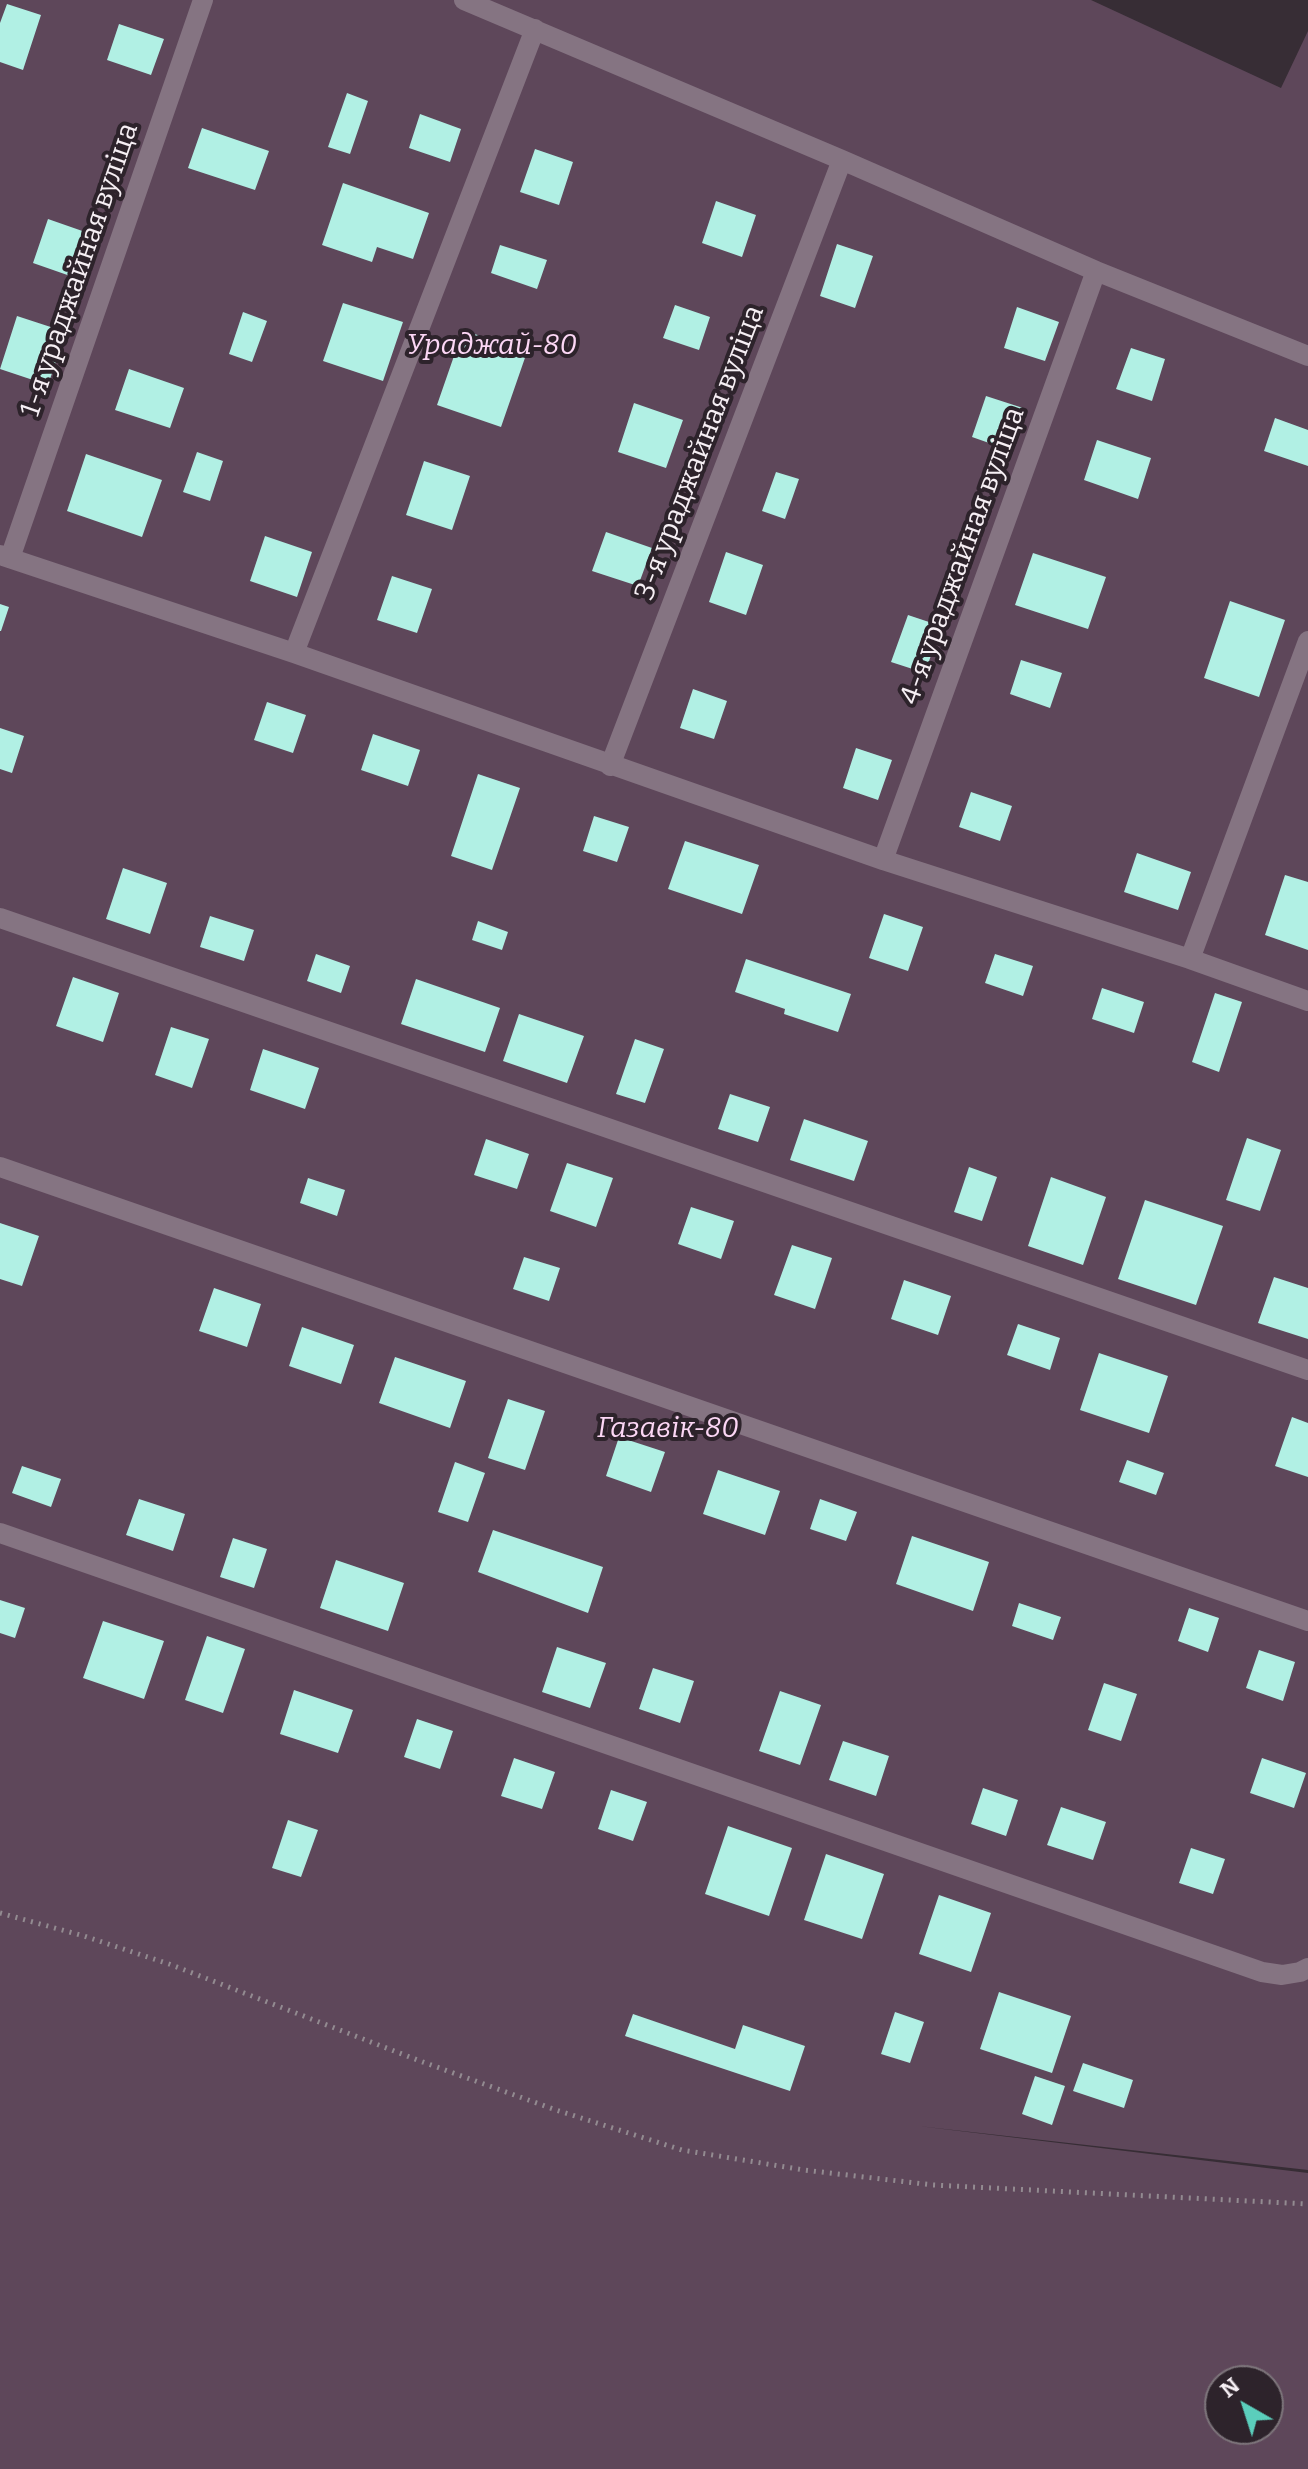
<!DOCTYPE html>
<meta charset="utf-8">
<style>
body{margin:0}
#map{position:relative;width:1308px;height:2469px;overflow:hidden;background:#372d35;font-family:Bitter,serif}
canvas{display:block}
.north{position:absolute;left:1204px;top:2365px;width:80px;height:80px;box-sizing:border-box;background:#2d232b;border:2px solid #7d757b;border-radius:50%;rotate:321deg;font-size:22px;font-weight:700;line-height:32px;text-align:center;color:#f6eff4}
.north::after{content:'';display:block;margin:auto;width:28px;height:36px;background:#5bcebc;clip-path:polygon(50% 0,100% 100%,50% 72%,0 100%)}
</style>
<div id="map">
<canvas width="1308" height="2469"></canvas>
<div class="north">N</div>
</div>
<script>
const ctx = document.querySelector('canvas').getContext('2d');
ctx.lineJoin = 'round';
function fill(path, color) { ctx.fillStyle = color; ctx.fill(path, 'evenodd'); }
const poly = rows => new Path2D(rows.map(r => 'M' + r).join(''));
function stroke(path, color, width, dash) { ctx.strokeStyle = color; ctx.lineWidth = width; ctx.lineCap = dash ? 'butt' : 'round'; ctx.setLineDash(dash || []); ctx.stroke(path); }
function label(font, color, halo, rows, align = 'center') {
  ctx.font = font + ' Bitter,serif'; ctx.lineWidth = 8; ctx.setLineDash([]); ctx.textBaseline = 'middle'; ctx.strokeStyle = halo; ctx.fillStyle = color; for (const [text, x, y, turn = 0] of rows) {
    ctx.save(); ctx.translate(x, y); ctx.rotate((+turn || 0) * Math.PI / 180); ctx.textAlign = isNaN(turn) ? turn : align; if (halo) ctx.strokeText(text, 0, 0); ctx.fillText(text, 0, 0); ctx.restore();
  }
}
fill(poly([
 [0,0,1091,0,1281,88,1308,31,1308,2170,918,2126,1308,2173,1308,2469,0,2469],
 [1220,2381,1268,2381,1268,2429,1220,2429]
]), '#5e475a');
fill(poly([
 [7,4,41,15,23,70,0,62,0,23],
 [119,24,164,39,151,75,107,60],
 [347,93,368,101,350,154,328,147],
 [420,114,461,129,450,162,409,148],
 [202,128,269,151,255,190,188,168],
 [535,149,573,162,559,205,520,192],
 [343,183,429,213,413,259,377,247,372,262,322,245],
 [716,201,756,215,742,257,702,243],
 [48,219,91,234,76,278,33,263],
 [837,244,873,256,855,308,820,296],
 [500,245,547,260,537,289,491,273],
 [343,303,403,322,383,381,323,361],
 [675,305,710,317,699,350,663,338],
 [1017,307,1059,322,1045,361,1004,348],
 [243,312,267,321,252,362,229,354],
 [17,316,66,332,48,385,0,369],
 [463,330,527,352,501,427,437,405],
 [1131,348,1165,359,1152,401,1116,389],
 [129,369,184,388,170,428,115,410],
 [986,396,1023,408,1009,450,972,437],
 [634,403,683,420,666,468,618,452],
 [1275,418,1308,430,1308,466,1264,451],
 [1097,440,1151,458,1138,499,1084,480],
 [197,452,223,461,210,501,183,492],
 [86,454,162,480,142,537,67,511],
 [424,461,470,476,452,530,406,515],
 [776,472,799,479,785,519,762,511],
 [606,532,652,548,638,586,592,571],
 [265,536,312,552,297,597,250,581],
 [726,552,763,565,746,615,709,602],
 [1033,553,1106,577,1088,629,1015,605],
 [392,576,432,589,417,633,377,620],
 [1230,601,1285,620,1259,697,1204,678],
 [0,604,9,607,1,631,0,631],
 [908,615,941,626,925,673,891,662],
 [1021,660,1062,673,1050,708,1010,694],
 [693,689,727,701,714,739,680,728],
 [267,702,306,715,293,753,254,740],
 [0,728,24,736,12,773,0,769],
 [373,734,420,750,408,786,361,770],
 [856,748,892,760,878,800,843,788],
 [478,774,520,788,492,870,451,856],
 [971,792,1012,806,1000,841,959,827],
 [594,816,629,827,617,862,583,851],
 [685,841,759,865,742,914,668,889],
 [1137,853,1191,872,1178,910,1124,892],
 [123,868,167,883,150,934,106,919],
 [1285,875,1308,882,1308,950,1265,935],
 [884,914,923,927,908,971,869,958],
 [210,916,254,930,244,961,200,947],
 [478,921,508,932,502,950,472,940],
 [316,954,350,966,341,993,307,981],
 [995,954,1033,966,1023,996,985,983],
 [746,959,851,994,838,1032,784,1014,785,1009,735,992],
 [73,977,119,993,103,1042,56,1026],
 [416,979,500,1008,485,1052,401,1024],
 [1102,988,1144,1002,1134,1033,1092,1019],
 [1215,993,1242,1002,1219,1072,1192,1062],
 [519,1014,584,1036,567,1083,503,1061],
 [171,1027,209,1039,192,1088,155,1075],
 [635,1039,664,1049,645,1103,616,1094],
 [263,1049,319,1068,305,1109,250,1090],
 [730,1094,770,1107,758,1142,718,1129],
 [804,1119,868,1141,854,1181,790,1160],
 [1247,1138,1281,1150,1260,1211,1226,1200],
 [486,1139,529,1154,517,1189,474,1175],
 [567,1163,613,1178,596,1227,550,1211],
 [969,1167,997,1177,982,1221,954,1212],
 [1051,1177,1106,1197,1083,1265,1028,1246],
 [308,1178,345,1190,337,1216,300,1203],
 [1145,1200,1223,1226,1196,1305,1118,1279],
 [691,1207,734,1221,721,1259,678,1244],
 [0,1223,39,1236,22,1286,0,1279],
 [792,1245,832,1258,815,1309,774,1295],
 [524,1257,560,1268,549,1301,513,1289],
 [1274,1277,1308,1288,1308,1339,1258,1323],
 [904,1280,951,1296,938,1335,891,1319],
 [214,1288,261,1304,247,1347,199,1331],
 [1018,1324,1060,1338,1050,1370,1007,1355],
 [302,1327,354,1345,341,1384,289,1366],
 [1099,1353,1168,1376,1149,1433,1080,1410],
 [395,1357,466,1381,450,1428,379,1403],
 [508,1399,545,1411,525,1470,488,1458],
 [1292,1417,1308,1423,1308,1477,1275,1466],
 [619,1437,665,1452,651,1492,606,1476],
 [1127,1460,1164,1473,1156,1495,1119,1482],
 [455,1462,485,1473,468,1522,438,1512],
 [22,1466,61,1479,51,1507,12,1493],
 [718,1470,780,1491,765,1535,703,1514],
 [139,1499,185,1514,173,1551,126,1535],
 [820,1499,857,1512,846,1541,810,1529],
 [493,1530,603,1567,588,1613,478,1572],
 [912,1536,989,1562,973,1611,896,1584],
 [233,1538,267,1549,254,1588,220,1577],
 [336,1560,404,1583,388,1631,320,1608],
 [0,1600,25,1608,15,1638,0,1633],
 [1019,1603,1061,1617,1053,1640,1012,1626],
 [1189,1608,1219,1618,1208,1652,1178,1641],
 [103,1621,164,1641,144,1699,83,1678],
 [207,1636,245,1649,223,1713,185,1700],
 [557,1647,606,1663,590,1708,542,1692],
 [1259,1650,1295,1662,1283,1701,1246,1688],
 [653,1668,694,1681,680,1723,639,1709],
 [1104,1683,1137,1694,1121,1741,1088,1730],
 [294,1690,353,1710,338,1753,280,1734],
 [780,1691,821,1705,800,1765,759,1751],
 [417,1719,453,1731,440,1769,404,1757],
 [843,1741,889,1756,876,1796,829,1780],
 [514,1758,555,1772,542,1809,501,1796],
 [1262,1758,1306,1773,1294,1808,1250,1793],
 [983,1788,1018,1800,1006,1836,971,1824],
 [611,1790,647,1802,633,1841,598,1829],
 [1061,1807,1106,1822,1093,1860,1047,1845],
 [288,1820,318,1830,301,1877,272,1868],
 [728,1826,792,1848,769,1916,705,1894],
 [1191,1848,1225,1859,1213,1894,1179,1883],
 [826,1854,884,1874,862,1939,804,1920],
 [939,1895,991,1913,971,1972,919,1954],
 [999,1992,1071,2016,1052,2073,980,2049],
 [895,2012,924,2022,910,2063,881,2054],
 [633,2014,735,2049,743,2025,805,2046,790,2091,625,2036],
 [1083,2063,1133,2080,1124,2108,1073,2091],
 [1035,2076,1065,2086,1052,2125,1022,2114]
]), '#b1f0e4');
stroke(poly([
 [0,1913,84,1936,169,1964,420,2061,556,2110,682,2150,804,2170,933,2185,1308,2204]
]), '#938b91', 5, [2, 6]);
stroke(poly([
 [464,0,842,160,1096,271,1308,356],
 [0,555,294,653,883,860,1190,959,1308,1001],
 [10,558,203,0],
 [294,653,535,29],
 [610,766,842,160],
 [883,860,1096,271],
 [0,918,1308,1370],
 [1190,959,1308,641],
 [0,1167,1308,1621],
 [0,1533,1262,1972,1282,1975,1300,1972,1308,1968]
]), '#857482', 20);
label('28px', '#f6eff4', '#2d232b', [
 ["1-я ураджайная вуліца",80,270,-71],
 ["3-я ураджайная вуліца",700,453,-69],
 ["4-я ураджайная вуліца",963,556,-70]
]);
label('italic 28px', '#fcd7f5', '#2d232b', [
 ["Ураджай-80",492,346],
 ["Газавік-80",668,1429]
]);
</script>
